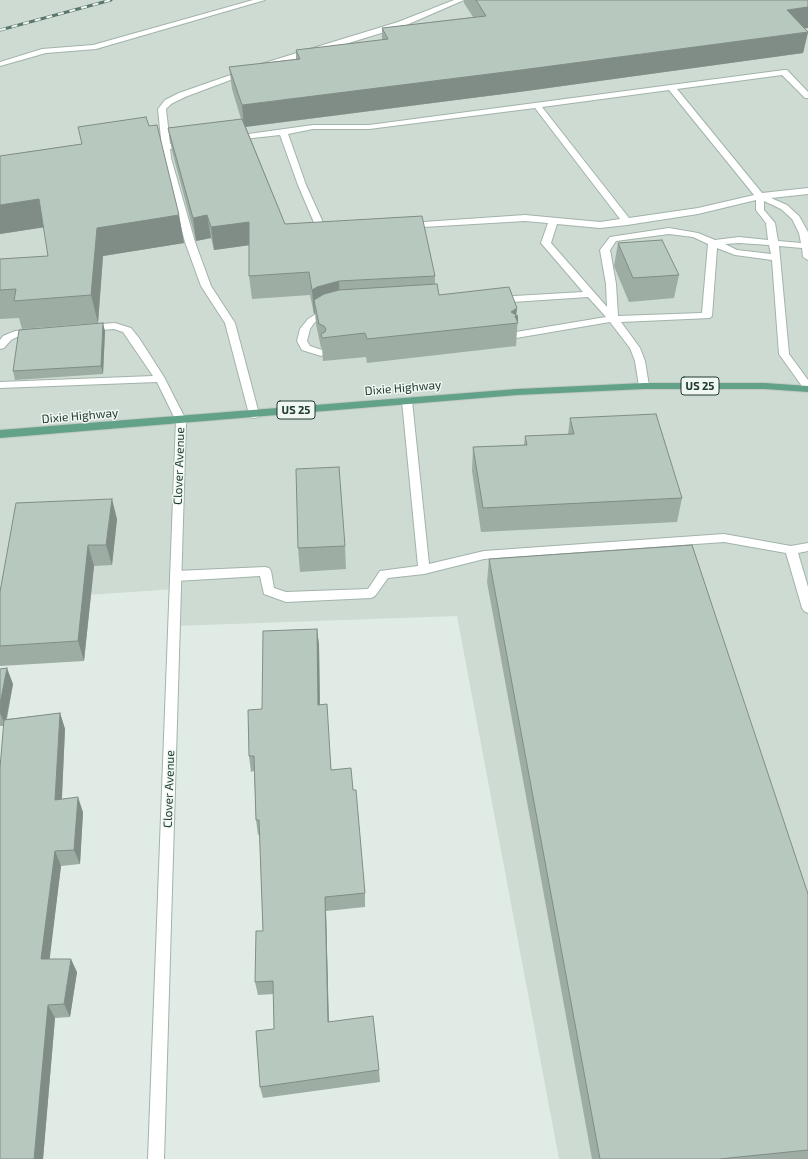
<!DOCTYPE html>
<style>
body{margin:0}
canvas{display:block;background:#dfebe4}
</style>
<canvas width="808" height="1159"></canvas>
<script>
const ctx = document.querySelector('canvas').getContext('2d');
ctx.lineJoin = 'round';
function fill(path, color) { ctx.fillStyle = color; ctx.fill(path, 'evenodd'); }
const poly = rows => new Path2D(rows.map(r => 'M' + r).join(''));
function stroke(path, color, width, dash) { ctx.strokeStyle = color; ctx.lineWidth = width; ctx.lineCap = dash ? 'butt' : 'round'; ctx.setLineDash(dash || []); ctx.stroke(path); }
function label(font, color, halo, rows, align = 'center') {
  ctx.font = font + ' "Exo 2",sans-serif'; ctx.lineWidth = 3; ctx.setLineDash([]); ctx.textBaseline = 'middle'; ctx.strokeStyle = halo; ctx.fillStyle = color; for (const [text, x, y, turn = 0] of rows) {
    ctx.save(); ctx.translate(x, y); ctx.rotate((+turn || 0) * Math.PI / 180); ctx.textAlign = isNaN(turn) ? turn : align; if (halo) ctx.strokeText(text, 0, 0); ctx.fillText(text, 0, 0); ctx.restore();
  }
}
fill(poly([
 [0,0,808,0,808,1159,559,1159,457,616,174,626,175,589,0,601]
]), '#cddbd3');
const lane = poly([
 [253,0,265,0,96,49,46,53,0,66,0,62,42,49,93,45,253,0],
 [454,0,464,0,404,26,267,68,261,68,260,66,261,64,398,22,454,0],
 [784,70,787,70,808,92,808,98,805,98,782,75,677,89,762,193,808,188,808,194,771,198,787,205,799,216,808,232,808,260,803,257,802,248,779,246,789,354,808,380,808,390,804,389,779,354,772,260,735,255,717,248,712,316,710,318,621,322,640,348,645,361,649,386,644,389,639,386,635,361,630,348,610,322,516,338,511,335,516,332,606,317,588,297,497,303,492,300,497,297,583,292,541,243,548,223,525,221,406,228,404,226,406,224,409,223,525,215,600,222,620,219,535,108,369,129,313,129,288,134,306,185,326,229,332,232,327,235,320,234,318,232,298,185,280,135,234,140,230,138,234,136,313,125,369,125,784,70],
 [669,90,754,195,698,208,629,218,542,107,669,90],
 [756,200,756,210,766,223,768,240,739,237,715,240,698,233,669,228,610,237,600,250,606,284,607,307,551,243,557,224,600,228,627,225,698,214,756,200],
 [764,201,781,209,792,219,799,233,801,243,778,241,775,223,764,210,764,201],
 [669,234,693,237,708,244,702,313,618,316,616,284,610,250,616,241,669,234],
 [739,243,769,245,771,254,737,250,725,244,739,243],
 [242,71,245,71,249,73,185,97,171,104,166,109,170,144,187,142,191,145,187,148,170,149,171,158,195,242,211,286,235,323,259,414,258,417,254,418,250,417,249,414,225,323,201,286,185,242,163,158,158,109,165,100,179,93,242,71],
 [329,309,334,312,332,314,325,316,314,323,310,329,307,341,310,346,325,351,326,353,321,356,302,350,297,341,300,329,308,319,319,312,329,309],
 [115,323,131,328,139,338,164,377,186,420,185,423,177,423,157,382,0,388,0,382,153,376,123,332,114,329,88,331,83,328,88,325,115,323],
 [34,329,39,332,38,334,17,337,11,340,4,348,0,349,0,340,3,336,15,331,34,329],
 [407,398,411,399,412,401,429,564,484,551,724,534,791,546,808,543,808,551,798,553,808,587,808,613,804,611,802,608,786,553,724,542,484,559,424,574,388,578,375,596,371,598,286,602,264,594,260,576,176,581,172,579,170,576,172,573,176,571,265,567,269,568,271,571,274,588,286,592,368,589,380,571,418,566,402,401,403,399,407,398]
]);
const street = poly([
 [181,416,185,417,186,420,164,1159,148,1159,176,420,177,417,181,416]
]);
const primary = poly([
 [644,383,765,383,808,386,808,392,765,389,644,389,517,395,0,438,0,430,517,389,644,383]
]);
stroke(lane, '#a2b3aa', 2);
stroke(street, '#a2b3aa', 2);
stroke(primary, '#c1c8c5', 2);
fill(lane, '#fff');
fill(street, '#fff');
fill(primary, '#62a288');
const rail = poly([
 [0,30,111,0]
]);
stroke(rail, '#5a776b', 3);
stroke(rail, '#f0f7f2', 2, [6]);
fill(poly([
 [464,0,808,0,808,28,804,28,808,32,803,53,519,92,246,127,285,224,435,276,435,284,439,295,517,308,516,315,518,316,516,346,367,363,366,357,323,361,322,348,321,348,316,324,315,313,314,314,310,295,252,299,249,276,249,245,214,250,211,238,196,241,172,151,168,128,241,119,232,89,229,67,296,59,296,50,382,40,382,28,473,17,464,3],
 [149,126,179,215,184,243,103,256,98,323,22,329,19,318,0,319,0,259,48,256,44,227,0,234,0,156,81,144],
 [618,243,679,275,674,298,629,302,614,266],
 [105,331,103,374,15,380,13,371],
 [570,418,682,498,677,522,481,532,472,471,473,447,524,445,525,436,568,434],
 [117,519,112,565,94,566,84,661,0,666,0,592],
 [345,546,346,569,300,572,298,548],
 [489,559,808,894,808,1159,592,1159,487,582],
 [317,629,319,645,320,705,331,770,353,790,365,893,365,907,326,911,329,1022,379,1070,380,1082,263,1098,260,1087,274,1029,274,994,258,995,255,982,263,931,260,834,258,835,256,820,254,771,251,772,249,756,262,709],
 [0,669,13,684,7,719,60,713,65,729,62,799,83,812,80,864,61,866,49,959,77,972,70,1017,55,1018,43,1159,4,726,0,726]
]), '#9dada4');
fill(poly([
 [808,7,808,28,782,32,787,10],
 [808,32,803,53,519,92,244,127,242,105],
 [39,199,46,227,0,234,0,205],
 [179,215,184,243,103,256,98,323,91,295,97,228],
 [207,215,211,238,196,241,193,218],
 [249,222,251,245,214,250,211,227],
 [339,281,340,304,314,300,315,313,314,314,312,290,317,287],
 [517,308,516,316,518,316,518,323,511,312],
 [103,323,105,331,103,374,101,366],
 [112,499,117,519,112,565,106,545],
 [88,545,94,566,84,661,78,641],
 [317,629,319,645,320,720,318,705],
 [7,668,13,684,5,725,0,713,0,704],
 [60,713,65,729,61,814,55,800],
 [78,797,83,812,80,864,74,850],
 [55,851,61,866,48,973,41,959],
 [325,897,326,911,329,1034,328,1022],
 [71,959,77,972,70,1017,64,1004],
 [48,1005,55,1018,43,1159,34,1159]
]), '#808d86');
const building = poly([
 [476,0,808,0,808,7,787,10,808,32,521,70,242,105,229,67,300,59,296,50,388,39,382,28,486,16,476,0],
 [146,117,149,126,157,125,179,215,97,228,91,295,14,301,16,289,0,290,0,259,48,256,39,199,0,205,0,156,82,144,78,127,146,117],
 [242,119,285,224,422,216,435,276,339,281,317,287,312,290,309,272,249,276,249,222,211,227,207,215,193,218,168,128,242,119],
 [662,240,679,275,633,278,618,243,662,240],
 [437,284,439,295,509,287,517,308,511,312,518,316,515,316,518,323,367,339,365,333,322,338,321,334,325,332,326,329,324,326,319,324,314,300,324,294,339,290,437,284],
 [103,323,101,366,13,371,19,330,103,323],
 [656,414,682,498,483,508,473,447,527,445,525,436,574,434,570,418,656,414],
 [339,467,345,546,298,548,296,469,339,467],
 [112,499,106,545,88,545,78,641,0,646,0,592,16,503,112,499],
 [692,545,808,894,808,1150,719,1159,600,1159,489,559,692,545],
 [317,629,318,705,327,704,331,770,351,768,353,790,356,790,365,893,325,897,328,1022,373,1016,379,1070,260,1087,256,1031,274,1029,273,981,255,982,256,931,263,931,259,820,256,820,254,756,249,756,248,710,262,709,263,631,317,629],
 [7,668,0,704,0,669,7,668],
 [60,713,55,800,78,797,74,850,55,851,41,959,71,959,64,1004,48,1005,34,1159,0,1159,0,768,4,720,60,713]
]);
fill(building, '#b7c9bf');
stroke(building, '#808d86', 1);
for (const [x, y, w] of [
 [700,386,38],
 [296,410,38]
]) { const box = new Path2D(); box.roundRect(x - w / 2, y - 9, w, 18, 3); ctx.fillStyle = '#f0f7f2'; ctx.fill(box); stroke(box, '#203b30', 1); }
label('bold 11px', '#203b30', null, [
 ["US 25",700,386],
 ["US 25",296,410]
]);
label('12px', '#203b30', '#f0f7f2', [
 ["Dixie Highway",403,388,-5],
 ["Dixie Highway",80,416,-5],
 ["Clover Avenue",179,466,-88],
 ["Clover Avenue",169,789,-88]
]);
</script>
